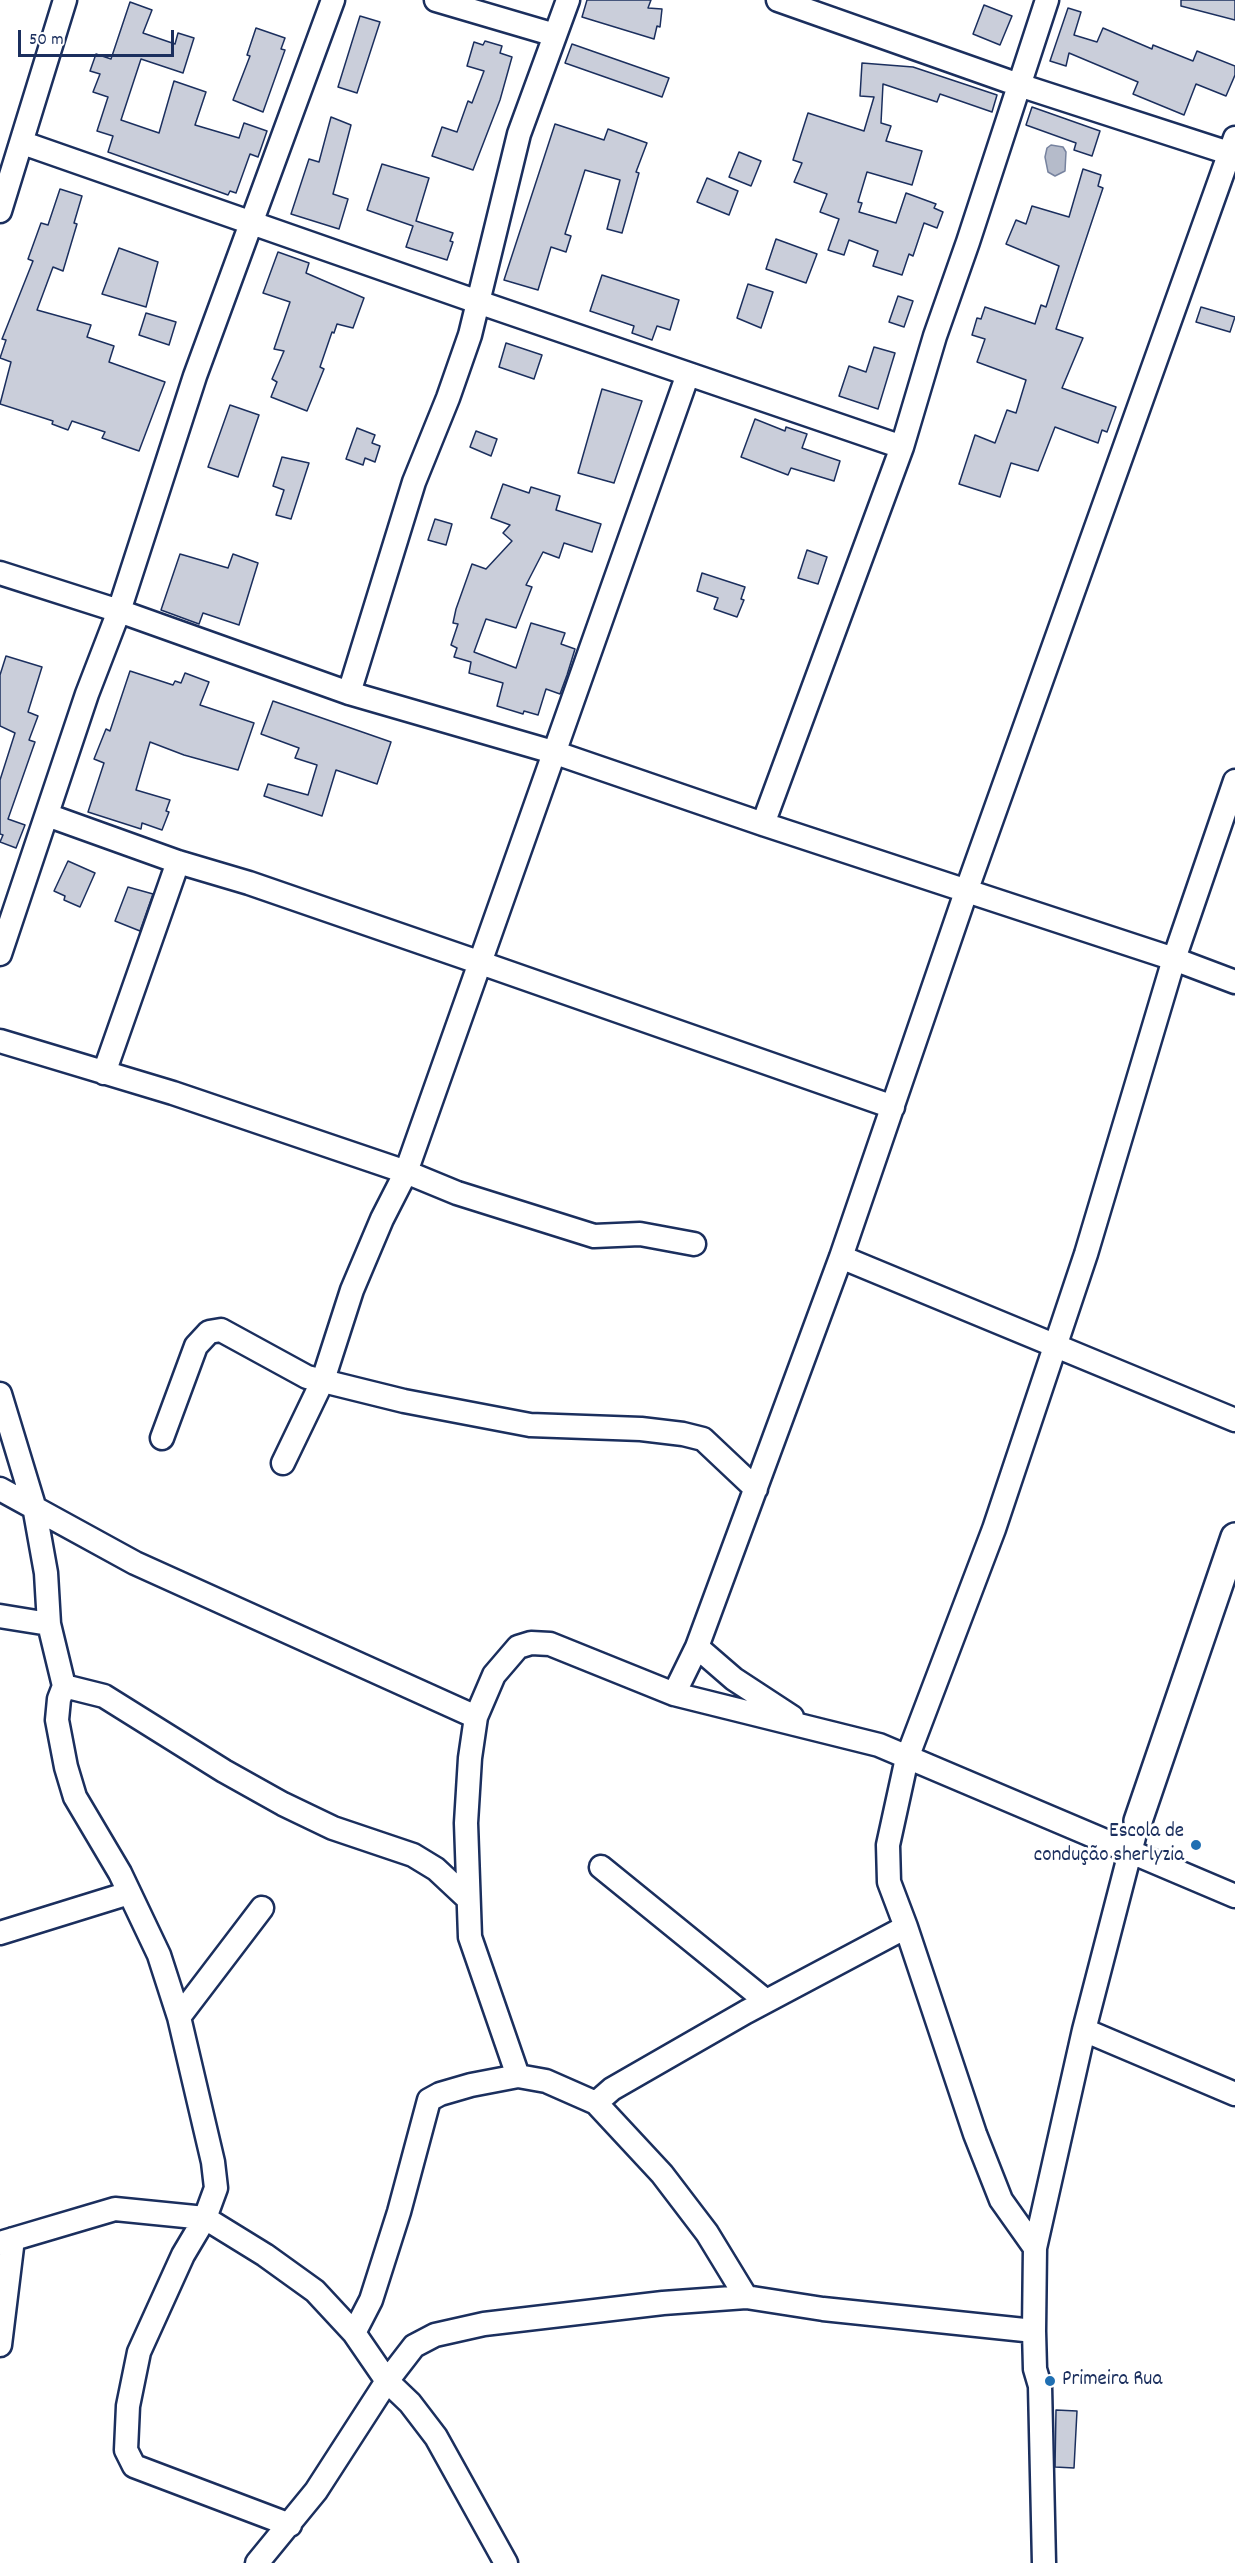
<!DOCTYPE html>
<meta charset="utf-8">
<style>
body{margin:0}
#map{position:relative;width:1235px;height:2563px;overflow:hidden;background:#fff;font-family:Dekko,sans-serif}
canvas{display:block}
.scale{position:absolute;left:18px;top:30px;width:156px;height:27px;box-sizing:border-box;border:3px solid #1b2f5e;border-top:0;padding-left:8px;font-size:18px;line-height:21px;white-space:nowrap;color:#1b2f5e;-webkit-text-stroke:4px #fff;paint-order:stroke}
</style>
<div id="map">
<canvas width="1235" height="2563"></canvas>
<div class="scale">50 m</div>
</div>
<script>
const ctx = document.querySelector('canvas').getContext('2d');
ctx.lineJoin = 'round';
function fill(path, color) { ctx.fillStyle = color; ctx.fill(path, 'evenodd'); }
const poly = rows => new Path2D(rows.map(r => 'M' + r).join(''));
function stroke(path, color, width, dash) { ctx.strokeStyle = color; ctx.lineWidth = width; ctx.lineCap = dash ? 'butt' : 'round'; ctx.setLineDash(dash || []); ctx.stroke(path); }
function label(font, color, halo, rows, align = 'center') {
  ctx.font = font + ' Dekko,sans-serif'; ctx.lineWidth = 6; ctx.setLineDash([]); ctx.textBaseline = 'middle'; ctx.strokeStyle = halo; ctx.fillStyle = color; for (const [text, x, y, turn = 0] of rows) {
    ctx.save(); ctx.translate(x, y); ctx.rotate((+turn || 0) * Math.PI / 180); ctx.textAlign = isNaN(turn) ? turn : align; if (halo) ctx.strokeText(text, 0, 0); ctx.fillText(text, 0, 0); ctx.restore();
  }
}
const water = poly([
 [1051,145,1063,147,1066,152,1065,171,1055,176,1048,172,1045,157,1047,148,1051,145]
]);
fill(water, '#b5bbca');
stroke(water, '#77839f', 1.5);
const building = poly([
 [587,0,651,0,648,8,662,9,660,27,657,26,654,39,582,17,587,0],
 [1181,0,1235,0,1235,20,1181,6,1181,0],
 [130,2,152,10,143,33,175,44,178,33,194,38,183,73,141,59,121,120,159,133,174,81,206,92,195,125,239,138,244,123,267,131,258,157,250,154,236,193,230,191,228,195,108,152,113,136,97,131,108,97,93,92,100,74,90,71,96,54,111,59,130,2],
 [984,5,1012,16,1000,45,973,34,984,5],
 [1068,8,1081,12,1074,35,1097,42,1103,28,1152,49,1153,45,1193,61,1197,51,1235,66,1235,75,1226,96,1196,84,1184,115,1133,94,1138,82,1069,53,1066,66,1050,61,1068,8],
 [360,16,380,22,357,93,338,87,360,16],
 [256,28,285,38,281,49,285,50,263,112,233,100,250,56,247,55,256,28],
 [485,41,502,46,500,53,512,57,500,100,473,170,432,156,442,127,457,132,468,101,472,103,484,71,467,66,474,42,483,45,485,41],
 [572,44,669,78,662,97,565,63,572,44],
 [862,63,913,67,997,95,992,112,940,94,937,102,883,84,881,123,891,126,886,141,922,151,912,185,867,172,858,202,862,203,859,212,896,223,906,193,936,204,934,208,943,212,937,228,924,223,913,256,909,254,902,275,873,266,878,251,849,240,844,255,828,250,839,219,820,212,827,194,794,182,802,163,793,160,808,113,864,131,874,97,860,96,862,63],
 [1032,107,1100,131,1092,156,1074,150,1076,143,1026,125,1032,107],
 [331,117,351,125,333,194,348,199,339,229,291,214,309,159,319,162,331,117],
 [555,124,604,140,608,129,647,143,636,172,639,173,622,233,607,229,620,180,585,170,565,234,571,236,566,252,551,247,538,290,504,280,555,124],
 [739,152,761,161,751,186,729,177,739,152],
 [382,164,429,178,416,221,453,233,450,241,453,242,447,260,406,247,413,226,367,210,382,164],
 [1083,169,1101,175,1098,186,1103,188,1056,329,1083,338,1062,388,1116,407,1107,432,1102,430,1098,443,1055,427,1038,471,1011,463,1000,497,959,484,975,435,995,443,1007,410,1016,413,1026,380,977,362,985,339,972,335,977,318,981,319,985,307,1035,324,1041,305,1046,307,1059,266,1006,244,1016,220,1026,224,1032,206,1069,217,1083,169],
 [707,178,738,191,729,215,697,202,707,178],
 [60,189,82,196,74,223,77,224,63,271,53,267,37,310,91,325,87,337,114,346,109,362,165,382,139,451,102,438,105,432,72,421,68,430,52,424,53,421,0,404,11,362,0,358,6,340,2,339,33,261,28,259,41,223,48,225,60,189],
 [776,239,817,254,806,283,766,269,776,239],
 [119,248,158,262,146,307,102,294,119,248],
 [278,252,309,263,306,273,364,298,353,328,337,324,334,333,332,332,320,367,324,369,307,411,271,397,277,382,272,379,284,351,274,349,290,302,263,293,278,252],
 [602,275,679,300,670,330,657,326,652,340,632,333,634,326,590,311,602,275],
 [748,284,773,292,761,328,737,318,748,284],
 [898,296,913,301,904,327,889,322,898,296],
 [1201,307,1235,317,1230,332,1196,322,1201,307],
 [146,313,176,322,169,345,139,335,146,313],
 [506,343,542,355,534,379,499,367,506,343],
 [874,347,895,353,878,409,839,396,849,366,866,372,874,347],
 [602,389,642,401,614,483,578,473,602,389],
 [230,405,259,415,238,477,208,467,230,405],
 [755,419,785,431,786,427,807,434,802,448,840,461,834,481,791,468,788,475,741,457,755,419],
 [357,428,375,435,372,443,380,446,375,462,365,458,363,465,346,459,357,428],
 [476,431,497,439,491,456,470,447,476,431],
 [282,457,309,463,291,519,276,515,284,490,273,486,282,457],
 [503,484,529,493,531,487,560,496,556,510,601,524,592,552,564,543,559,558,543,552,526,585,532,587,516,628,486,619,474,652,516,668,531,623,565,633,561,644,575,649,567,675,560,694,546,689,538,715,524,711,523,714,497,706,503,683,469,673,471,662,454,657,457,648,451,645,458,624,453,623,456,609,472,564,486,569,512,541,503,533,510,525,491,518,503,484],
 [435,519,452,524,446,545,428,540,435,519],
 [807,550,827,557,818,584,798,578,807,550],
 [180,554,228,568,233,554,258,563,239,625,203,613,199,624,161,610,180,554],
 [702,573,745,587,741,599,744,600,737,617,714,609,718,598,697,591,702,573],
 [6,656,42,667,28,712,38,716,29,740,35,742,8,819,25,825,16,848,0,842,3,835,0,834,0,780,15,733,0,726,0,675,6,656],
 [130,671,173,685,175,681,181,683,185,673,209,682,200,705,254,723,238,770,184,755,150,742,136,790,170,800,166,811,169,812,162,830,142,823,141,829,88,812,104,763,94,759,106,729,110,731,130,671],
 [273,701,391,742,377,784,336,770,322,816,264,796,268,784,308,795,317,765,295,758,299,748,261,734,273,701],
 [68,861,95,873,80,907,64,900,65,896,54,891,68,861],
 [128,887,153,894,140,931,115,921,128,887],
 [1056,2410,1077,2411,1074,2468,1055,2467,1056,2410]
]);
fill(building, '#caceda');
stroke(building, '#1b2f5e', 1.5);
const minor = poly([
 [436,0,555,35],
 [778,0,1019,85,1235,155],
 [23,143,478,302,902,447],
 [0,211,65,0],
 [0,573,119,611,349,693,553,752,763,824,1174,959,1235,982],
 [349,693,414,482,448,398,470,335,519,134,568,0],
 [47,815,178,862,249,883,481,963,893,1107],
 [763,824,902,447,935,336,968,242,1047,0],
 [0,954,87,694,119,611,195,376,333,0],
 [0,1041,173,1093,406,1172,457,1193,594,1236,640,1234,694,1244],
 [104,1073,178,862],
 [841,1257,1235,1420],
 [0,1394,34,1506,46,1573,49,1624,64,1686,59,1699,57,1720,66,1767,75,1797,120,1873,159,1955,179,2017,213,2162,216,2188,205,2218,183,2255,139,2352,128,2406,126,2450,134,2466,290,2525],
 [162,1438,196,1346,209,1332,221,1330,307,1377,404,1401,530,1425,641,1429,683,1434,703,1439,756,1489],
 [283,1463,323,1380,352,1290,382,1219,406,1172,688,374],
 [0,1489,135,1563,476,1717],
 [0,1616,49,1624],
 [697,1647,734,1679,792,1717],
 [64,1686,104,1696,224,1771,283,1804,333,1828,413,1855,436,1869,467,1898],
 [674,1694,697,1647,841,1257,967,889,1235,138],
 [601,1867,766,2001],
 [0,1933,129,1893],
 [179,2017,262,1908],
 [1084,2030,1235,2094],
 [518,2076,470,1937,466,1823,470,1758,476,1717,494,1675,518,1647,531,1643,550,1644,674,1694,879,1745,1235,1896],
 [596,2103,612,2089,746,2012,906,1927],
 [0,2243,115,2209,205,2218,265,2255,315,2291,354,2333,387,2381,410,2403,436,2437,506,2563],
 [1035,2248,1001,2200,975,2134,906,1927,889,1882,888,1845,907,1758,994,1529,1086,1254,1174,959,1235,781],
 [354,2333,371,2300,399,2212,429,2100,440,2094,471,2085,518,2076,546,2081,596,2103,662,2174,707,2233,746,2297],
 [0,2345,13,2239],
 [257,2563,316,2491,387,2381,414,2346,435,2335,484,2324,663,2303,746,2297,823,2309,1034,2331],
 [1044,2563,1040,2386,1035,2369,1034,2331,1035,2248,1084,2030,1134,1837]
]);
const tertiary = poly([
 [1138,1821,1235,1537]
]);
stroke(minor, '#1b2f5e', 27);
stroke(tertiary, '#1b2f5e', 32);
stroke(minor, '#fff', 22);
stroke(tertiary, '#fff', 27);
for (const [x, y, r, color] of [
 [1196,1845,6,"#1f6fb2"],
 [1050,2381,6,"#1f6fb2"]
]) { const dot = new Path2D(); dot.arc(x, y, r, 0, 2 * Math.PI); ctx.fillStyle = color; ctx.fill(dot); stroke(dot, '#fff', 2); }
label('21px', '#1b2f5e', '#fff', [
 ["Escola de",1184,1833],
 ["condução sherlyzia",1184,1857],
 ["Primeira Rua",1062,2381,"left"]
], 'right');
</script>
